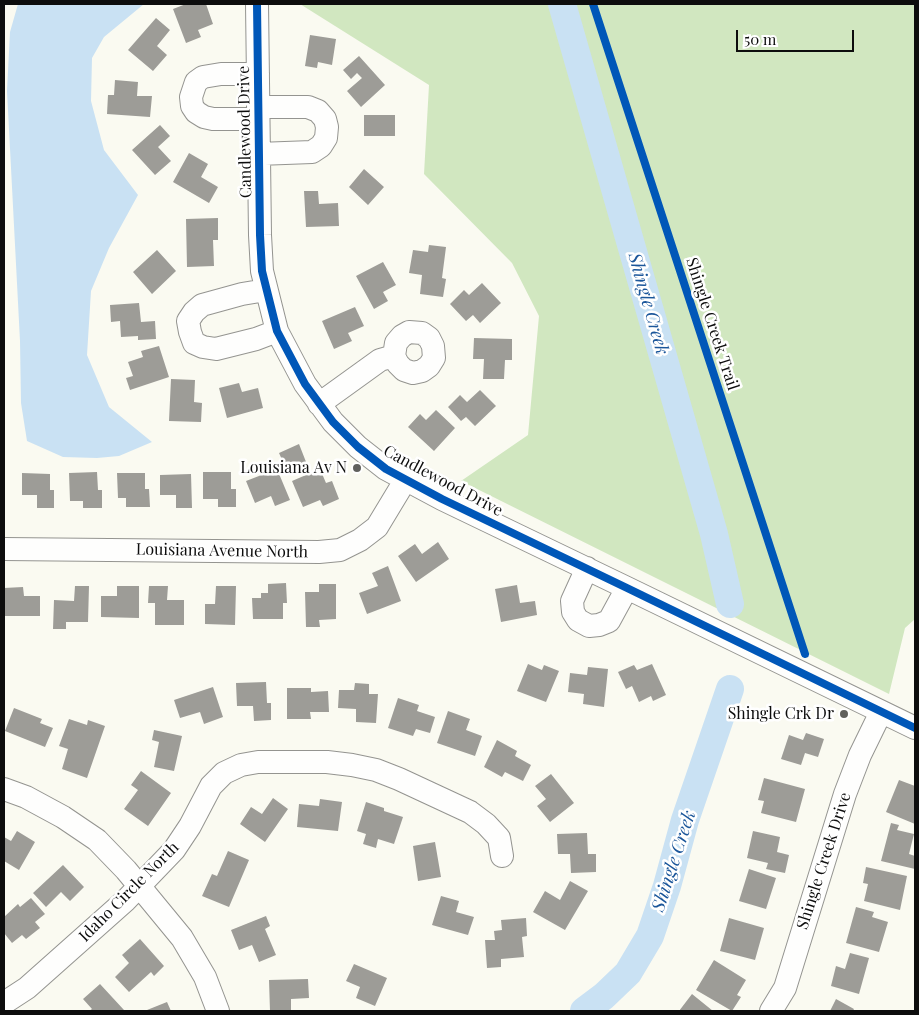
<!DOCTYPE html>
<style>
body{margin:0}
#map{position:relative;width:919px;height:1015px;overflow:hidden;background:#fafaf1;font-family:"Playfair Display",serif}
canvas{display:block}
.frame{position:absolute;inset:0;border:5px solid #0d0d0d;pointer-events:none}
.scale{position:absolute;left:736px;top:30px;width:118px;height:22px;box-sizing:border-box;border:2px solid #0d0d0d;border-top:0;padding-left:6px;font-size:15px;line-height:18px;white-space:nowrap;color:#0d0d0d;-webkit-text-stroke:4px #fff;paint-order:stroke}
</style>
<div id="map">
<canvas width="919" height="1015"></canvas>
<div class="frame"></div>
<div class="scale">50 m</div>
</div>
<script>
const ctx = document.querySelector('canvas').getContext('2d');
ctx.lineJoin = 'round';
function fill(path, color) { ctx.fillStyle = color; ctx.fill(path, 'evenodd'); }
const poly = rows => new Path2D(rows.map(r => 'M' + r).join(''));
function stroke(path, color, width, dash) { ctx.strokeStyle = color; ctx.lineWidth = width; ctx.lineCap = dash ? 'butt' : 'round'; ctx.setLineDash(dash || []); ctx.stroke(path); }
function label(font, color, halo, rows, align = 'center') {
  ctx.font = font + ' "Playfair Display",serif'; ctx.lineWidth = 5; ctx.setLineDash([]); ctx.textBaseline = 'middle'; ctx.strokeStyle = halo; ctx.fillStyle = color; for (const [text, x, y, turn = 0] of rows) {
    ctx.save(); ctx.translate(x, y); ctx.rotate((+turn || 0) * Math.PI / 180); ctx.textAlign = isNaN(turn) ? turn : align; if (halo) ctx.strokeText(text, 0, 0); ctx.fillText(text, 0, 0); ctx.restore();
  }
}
fill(poly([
 [300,4,915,4,915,619,905,628,889,694,461,481,528,435,539,316,512,263,424,174,429,85]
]), '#d1e7c0');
fill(poly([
 [18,4,144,4,104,37,92,58,91,101,104,150,138,195,109,248,91,291,87,355,109,407,152,442,119,456,97,458,63,457,27,441,21,403,20,341,7,91,10,32]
]), '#c9e1f3');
stroke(poly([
 [562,4,714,534,730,604],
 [584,1011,604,996,628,973,650,936,667,886,685,820,730,689]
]), '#c9e1f3', 28);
fill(poly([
 [186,4,206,4,213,24,198,30,201,37,186,43,173,9],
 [156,18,170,30,157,46,167,55,153,71,128,50],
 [310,35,336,39,332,65,318,62,317,68,305,66],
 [359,56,385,85,361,107,347,91,362,78,357,73,351,79,343,70],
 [115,80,138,82,137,96,152,96,150,117,107,114,108,95,114,95],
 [364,115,395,115,395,136,364,136],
 [160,125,170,136,158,147,171,161,155,175,132,150],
 [189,153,208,164,201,177,218,187,209,203,173,182],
 [364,169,384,187,368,205,349,187],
 [304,191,318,191,319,204,338,203,339,226,306,227],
 [218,218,218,240,213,240,214,266,187,267,186,219],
 [429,245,446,247,442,278,446,279,443,297,420,294,422,275,409,273,413,250,428,252],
 [157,250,176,271,152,294,133,272],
 [383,262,396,285,383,292,388,301,374,309,356,276],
 [482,283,501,303,480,323,473,315,466,321,450,304,464,290,469,295],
 [139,303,141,322,155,321,156,339,138,340,138,336,121,337,120,321,111,322,110,305],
 [355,307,364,326,348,333,352,341,334,349,322,321],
 [474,338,512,339,512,360,505,360,504,379,483,379,484,359,473,359],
 [159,346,169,377,130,390,126,378,133,376,128,362,143,357,141,351],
 [171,379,195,380,194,402,202,403,201,422,169,421],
 [239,383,242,392,258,388,263,408,227,418,219,388],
 [480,390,496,406,475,426,466,417,461,421,448,407,460,395,467,402],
 [436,410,455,428,434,451,408,427,420,414,426,420],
 [299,444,308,467,289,475,279,453],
 [277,469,290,500,275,506,271,496,255,503,246,481],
 [320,469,326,483,332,481,339,499,323,506,320,500,303,507,292,481],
 [97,472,98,490,102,490,102,508,83,508,83,501,70,501,69,473],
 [203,472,231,472,231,489,236,489,236,507,218,507,218,499,203,499],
 [22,473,50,474,50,490,54,490,54,508,37,508,37,495,22,495],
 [117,473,145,473,145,489,149,489,150,507,126,507,126,498,118,498],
 [191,474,192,508,176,508,176,495,160,495,160,475],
 [438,542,449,559,416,582,398,556,415,544,422,554],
 [388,566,401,601,367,614,359,593,378,586,372,573],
 [286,583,287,603,283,603,283,619,253,619,252,598,261,598,261,593,268,593,268,584],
 [319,584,336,584,336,619,319,620,320,627,306,627,305,592,319,592],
 [517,585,520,603,535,601,537,615,501,622,495,589],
 [75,586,89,586,88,622,66,622,66,629,53,629,54,600,74,601],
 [117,586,139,586,139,618,101,617,101,596,117,596],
 [149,586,168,586,167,600,184,600,184,625,155,625,155,603,148,603],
 [216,586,236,586,235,625,205,624,205,604,215,604],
 [23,587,24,596,40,596,40,616,4,616,4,588],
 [528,664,542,670,544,665,559,671,546,702,517,691],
 [652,664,666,695,653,701,651,696,639,702,632,686,626,689,618,672,634,665,637,670],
 [588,667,608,669,604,707,583,704,584,694,568,692,570,673,587,675],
 [266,682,267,703,271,703,271,720,254,721,253,706,237,706,236,683],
 [355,683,369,684,369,694,378,694,376,723,356,722,356,709,338,708,339,690,354,690],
 [213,687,223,717,204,724,200,712,180,718,174,700],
 [287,688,311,688,311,692,328,691,329,712,310,712,311,719,287,719],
 [398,698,419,705,417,711,435,717,430,733,416,729,413,736,388,728],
 [14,708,42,719,40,723,53,728,45,747,5,731],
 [448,711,470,719,466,730,482,736,475,756,437,743],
 [69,719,87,725,88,720,105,726,87,778,62,769,68,749,59,746],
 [154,730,182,736,174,771,154,767,159,742,152,740],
 [806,733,824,739,818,757,805,753,801,765,781,759,789,735,803,740],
 [497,740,517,751,515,756,531,765,523,781,505,772,502,777,484,767],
 [141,771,171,793,148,826,124,809,138,790,131,785],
 [551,774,574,803,550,822,537,806,546,799,535,786],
 [764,778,805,789,796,822,761,813,764,801,758,800],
 [899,780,915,786,915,824,886,812],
 [273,798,288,809,265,842,240,824,251,807,262,814],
 [320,799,342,802,338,831,297,827,299,804,319,806],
 [366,802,384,808,384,811,403,817,394,844,378,839,376,848,363,844,366,834,357,831],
 [891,823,899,825,897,830,914,834,909,854,915,856,915,869,881,861],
 [17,831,35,842,19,870,4,861,4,837,11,841],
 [753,831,780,837,777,852,789,855,785,873,766,869,768,863,747,858],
 [587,833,588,854,596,854,596,872,571,873,570,854,558,854,557,834],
 [435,842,441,877,418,881,413,846],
 [228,851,249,860,229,907,202,896,212,874,217,876],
 [63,865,84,887,70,901,61,892,46,907,33,893],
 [866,867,907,876,900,910,864,901,868,884,863,883],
 [749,869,776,878,766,909,739,901],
 [570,881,588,891,565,930,533,912,545,891,560,900],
 [441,896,459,901,456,912,474,917,468,935,432,925],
 [31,898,45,914,35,922,40,928,26,939,22,935,12,943,4,933,4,917,18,904,20,907],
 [856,907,874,912,872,917,888,922,879,952,846,943],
 [266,916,270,926,265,929,276,955,259,962,252,945,239,950,231,930],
 [526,918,527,936,522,937,524,957,501,959,501,967,487,968,485,940,495,940,494,931,502,930,501,920],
 [729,918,764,928,755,960,720,951],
 [140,939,164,966,154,976,151,972,129,992,115,977,129,963,122,955],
 [850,953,869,958,859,994,831,986,836,966,845,969],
 [714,960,746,980,737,995,741,997,732,1011,696,990],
 [354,964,387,978,375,1006,356,998,360,987,346,981],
 [308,979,309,998,291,999,291,1010,270,1011,269,980],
 [100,984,124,1010,123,1011,89,1011,92,1009,83,999],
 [692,994,713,1011,679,1011],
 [836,999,854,1009,853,1011,830,1011],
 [167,1002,171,1011,148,1011,147,1010]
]), '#9d9c97');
const minor = poly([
 [257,4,260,235,262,271,277,331,305,384,333,422,358,447,386,469,442,499,627,588,915,728],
 [258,74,221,74,203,77,196,82,191,97,192,106,196,112,204,117,213,119,258,119],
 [258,107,308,107,318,111,325,119,327,127,326,138,321,146,312,152,258,154],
 [266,290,242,294,202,305,194,312,188,321,190,332,194,343,203,347,216,349,256,339,277,331],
 [319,404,380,360,394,356,398,364,404,370,413,373,422,371,429,366,434,358,433,346,429,338,422,333,409,332,402,336,396,343,394,356],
 [4,549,319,552,340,550,360,540,377,527,406,479],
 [587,568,572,601,573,612,578,620,589,626,599,625,609,621,627,588],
 [4,789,26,797,63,817,97,840,126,870,182,938,205,977,218,1011],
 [4,1003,27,988,126,900,174,850,190,826,211,786,224,773,241,765,258,762,327,762,352,765,376,770,399,779,470,812,486,824,499,838,502,856],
 [771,1011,785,988,845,794,860,755,881,712]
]);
stroke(minor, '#949490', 24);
stroke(minor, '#fefefd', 22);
stroke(poly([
 [257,4,260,235,262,271,277,331,305,384,333,422,358,447,386,469,442,499,627,588,915,728],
 [593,4,805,654]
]), '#0057b8', 8);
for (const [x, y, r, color] of [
 [357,468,5,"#60605d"],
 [844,714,5,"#60605d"]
]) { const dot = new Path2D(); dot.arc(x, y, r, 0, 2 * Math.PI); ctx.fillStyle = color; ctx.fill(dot); stroke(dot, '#fff', 2); }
label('16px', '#0d0d0d', '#fff', [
 ["Candlewood Drive",245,132,-91],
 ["Shingle Creek Trail",712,324,72],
 ["Candlewood Drive",443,481,28],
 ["Louisiana Avenue North",222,551,1],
 ["Shingle Creek Drive",824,861,-72],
 ["Idaho Circle North",129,892,-45]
]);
label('16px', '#0d0d0d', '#fff', [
 ["Louisiana Av N",347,468],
 ["Shingle Crk Dr",834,714]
], 'right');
label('italic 18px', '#1b569a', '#fff', [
 ["Shingle Creek",648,304,74],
 ["Shingle Creek",674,861,-72]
]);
</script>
